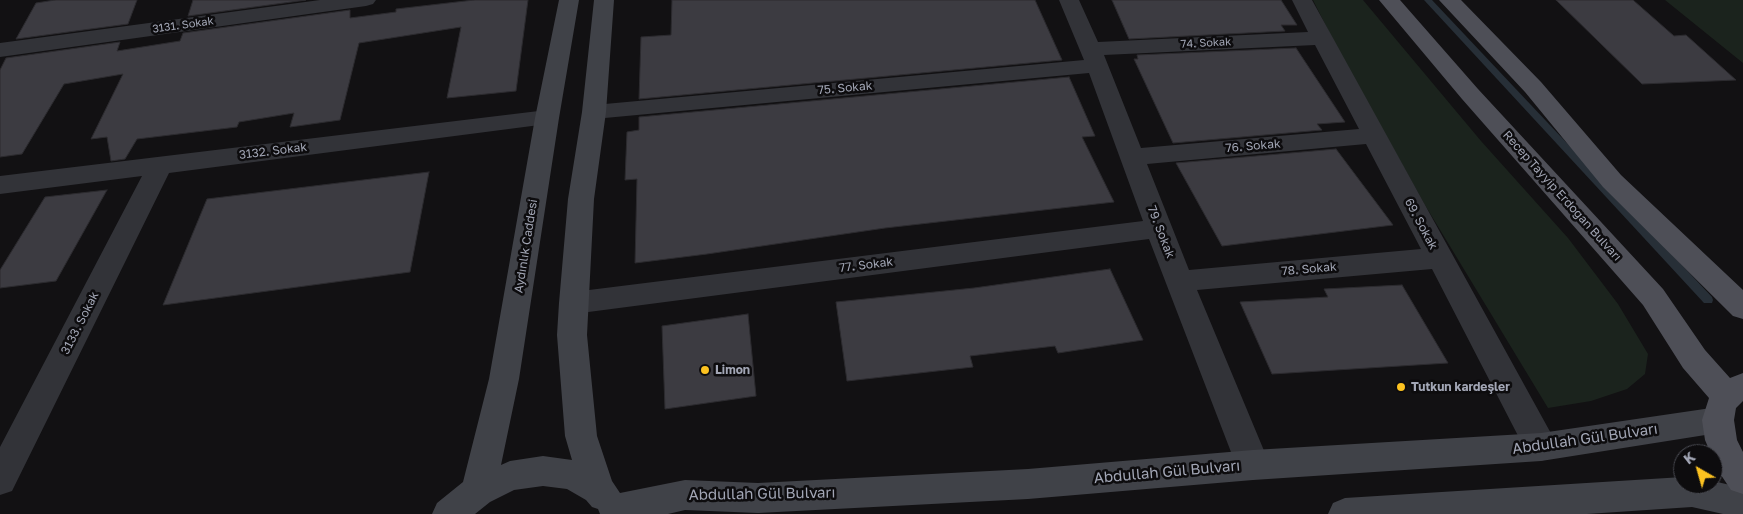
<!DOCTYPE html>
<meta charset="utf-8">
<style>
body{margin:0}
#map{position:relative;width:1743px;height:514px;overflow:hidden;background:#121113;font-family:"Golos Text",sans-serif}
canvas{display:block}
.north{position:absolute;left:1673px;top:444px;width:50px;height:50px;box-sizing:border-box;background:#0d0c0e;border:1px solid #494a51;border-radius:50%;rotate:322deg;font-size:14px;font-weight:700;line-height:20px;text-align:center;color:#a2a6b5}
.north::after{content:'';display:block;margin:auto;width:18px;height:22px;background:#fcc220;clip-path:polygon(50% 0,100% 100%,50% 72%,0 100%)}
</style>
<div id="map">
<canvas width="1743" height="514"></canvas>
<div class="north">K</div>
</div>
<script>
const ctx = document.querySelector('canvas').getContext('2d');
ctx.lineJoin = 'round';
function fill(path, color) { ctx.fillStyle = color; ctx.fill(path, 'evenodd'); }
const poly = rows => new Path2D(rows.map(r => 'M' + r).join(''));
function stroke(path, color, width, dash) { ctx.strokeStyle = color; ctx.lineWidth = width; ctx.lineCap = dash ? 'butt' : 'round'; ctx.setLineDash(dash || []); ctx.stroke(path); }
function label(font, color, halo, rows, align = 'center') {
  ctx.font = font + ' "Golos Text",sans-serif'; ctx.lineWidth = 5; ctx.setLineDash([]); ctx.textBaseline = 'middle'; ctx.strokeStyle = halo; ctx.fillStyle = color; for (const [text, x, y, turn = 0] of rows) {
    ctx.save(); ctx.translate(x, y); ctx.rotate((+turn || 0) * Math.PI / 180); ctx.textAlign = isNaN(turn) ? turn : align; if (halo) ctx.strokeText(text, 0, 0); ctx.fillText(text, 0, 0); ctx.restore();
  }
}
fill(poly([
 [1313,0,1363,0,1481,141,1568,238,1618,304,1648,354,1645,374,1627,389,1591,401,1548,408,1425,205,1339,52],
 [1665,0,1743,0,1743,63]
]), '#1b231d');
fill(poly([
 [1424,0,1432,0,1712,297,1713,300,1712,303,1704,303,1424,0]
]), '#272f37');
const building = poly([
 [55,0,137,0,128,24,16,39,36,3,55,0],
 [193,0,306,0,188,16,193,0],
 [474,0,528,0,516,91,447,98,461,27,359,43,340,120,290,127,294,113,239,122,237,127,137,139,125,159,111,161,107,137,91,139,123,74,64,84,22,154,0,157,0,70,6,58,120,42,117,51,180,41,183,33,350,10,350,18,396,12,396,9,474,0],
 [672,0,1035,0,1062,60,639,99,641,37,671,35,672,0],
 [1112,0,1281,0,1297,25,1281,25,1285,31,1129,39,1112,0],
 [1556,0,1633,0,1674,36,1686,35,1736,80,1642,84,1556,0],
 [1296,48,1345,122,1317,124,1322,130,1173,143,1134,59,1138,59,1137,55,1296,48],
 [1069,77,1095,136,1082,137,1114,202,885,228,707,254,635,263,637,179,625,180,627,132,639,130,639,117,1069,77],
 [1336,149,1393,225,1222,246,1176,163,1336,149],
 [429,172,410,272,163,305,207,199,429,172],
 [107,190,56,281,0,288,0,270,45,197,107,190],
 [1110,269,1143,340,1058,353,1055,346,970,356,973,367,847,381,836,302,974,288,1110,269],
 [1402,285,1448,363,1272,374,1240,302,1328,297,1324,289,1402,285],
 [748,314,756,396,665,409,662,326,748,314]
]);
fill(building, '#3c3b41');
stroke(building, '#2c2b2f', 1);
fill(poly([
 [320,0,376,0,373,4,366,6,0,57,0,43,320,0],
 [1059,0,1079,0,1098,42,1308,32,1292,0,1312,0,1553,437,1557,447,1553,457,1541,461,1529,457,1432,269,1197,290,1270,465,1265,475,1253,480,1241,475,1236,465,1149,239,573,314,563,311,559,303,563,295,573,292,1143,221,1089,73,594,119,586,117,582,112,586,107,594,105,1084,60,1059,0],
 [1315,45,1359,129,1141,148,1104,55,1315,45],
 [1366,144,1421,249,1189,270,1147,164,1366,144],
 [547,110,555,113,559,118,555,123,169,173,12,491,0,495,0,447,142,176,0,194,0,176,547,110]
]), '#323338');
fill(poly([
 [559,0,579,0,559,118,519,379,501,465,510,461,543,456,572,460,565,436,557,335,559,303,568,199,582,112,594,0,614,0,606,112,594,199,587,335,597,436,612,481,620,493,685,480,758,483,1028,469,1253,450,1541,433,1718,407,1729,410,1734,420,1729,430,1718,433,1541,461,1253,480,1028,499,758,513,685,510,668,514,600,514,598,509,592,507,586,500,567,489,543,486,514,490,490,502,475,514,432,514,437,503,463,482,489,379,535,118,559,0],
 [1683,477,1683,484,1713,484,1713,481,1743,488,1743,514,1723,514,1692,507,1587,514,1328,514,1333,503,1345,498,1683,477]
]), '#404248');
fill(poly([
 [1379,0,1400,0,1478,89,1663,289,1705,350,1730,378,1743,373,1743,401,1736,408,1734,420,1737,440,1743,452,1743,494,1731,490,1719,472,1713,459,1713,454,1711,454,1705,440,1702,420,1709,398,1683,368,1643,305,1462,99,1379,0],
 [1439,0,1461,0,1541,82,1621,175,1743,290,1743,319,1733,316,1603,187,1525,92,1439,0]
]), '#4e4f57');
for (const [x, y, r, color] of [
 [705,370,5,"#fcc220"],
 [1401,387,5,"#fcc220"]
]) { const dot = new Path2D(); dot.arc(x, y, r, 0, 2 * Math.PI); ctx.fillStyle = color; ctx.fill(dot); stroke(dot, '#0d0c0e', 2); }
label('11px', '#a2a6b5', '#0d0c0e', [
 ["3131. Sokak",183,25,-8],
 ["74. Sokak",1206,43,-3]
]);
label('12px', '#a2a6b5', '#0d0c0e', [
 ["75. Sokak",845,88,-5],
 ["76. Sokak",1253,146,-5],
 ["3132. Sokak",273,151,-7],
 ["Recep Tayyip Erdoğan Bulvarı",1562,196,48],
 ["69. Sokak",1421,224,62],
 ["79. Sokak",1161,232,69],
 ["Aydınlık Caddesi",526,246,-81],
 ["77. Sokak",866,265,-7],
 ["78. Sokak",1309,269,-5],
 ["3133. Sokak",80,323,-63]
]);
label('bold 12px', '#a2a6b5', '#0d0c0e', [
 ["Limon",715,370],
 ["Tutkun kardeşler",1411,387]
], 'left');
label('15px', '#a2a6b5', '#0d0c0e', [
 ["Abdullah Gül Bulvarı",1585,439,-8],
 ["Abdullah Gül Bulvarı",1167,472,-5],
 ["Abdullah Gül Bulvarı",762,494,-1]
]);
</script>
